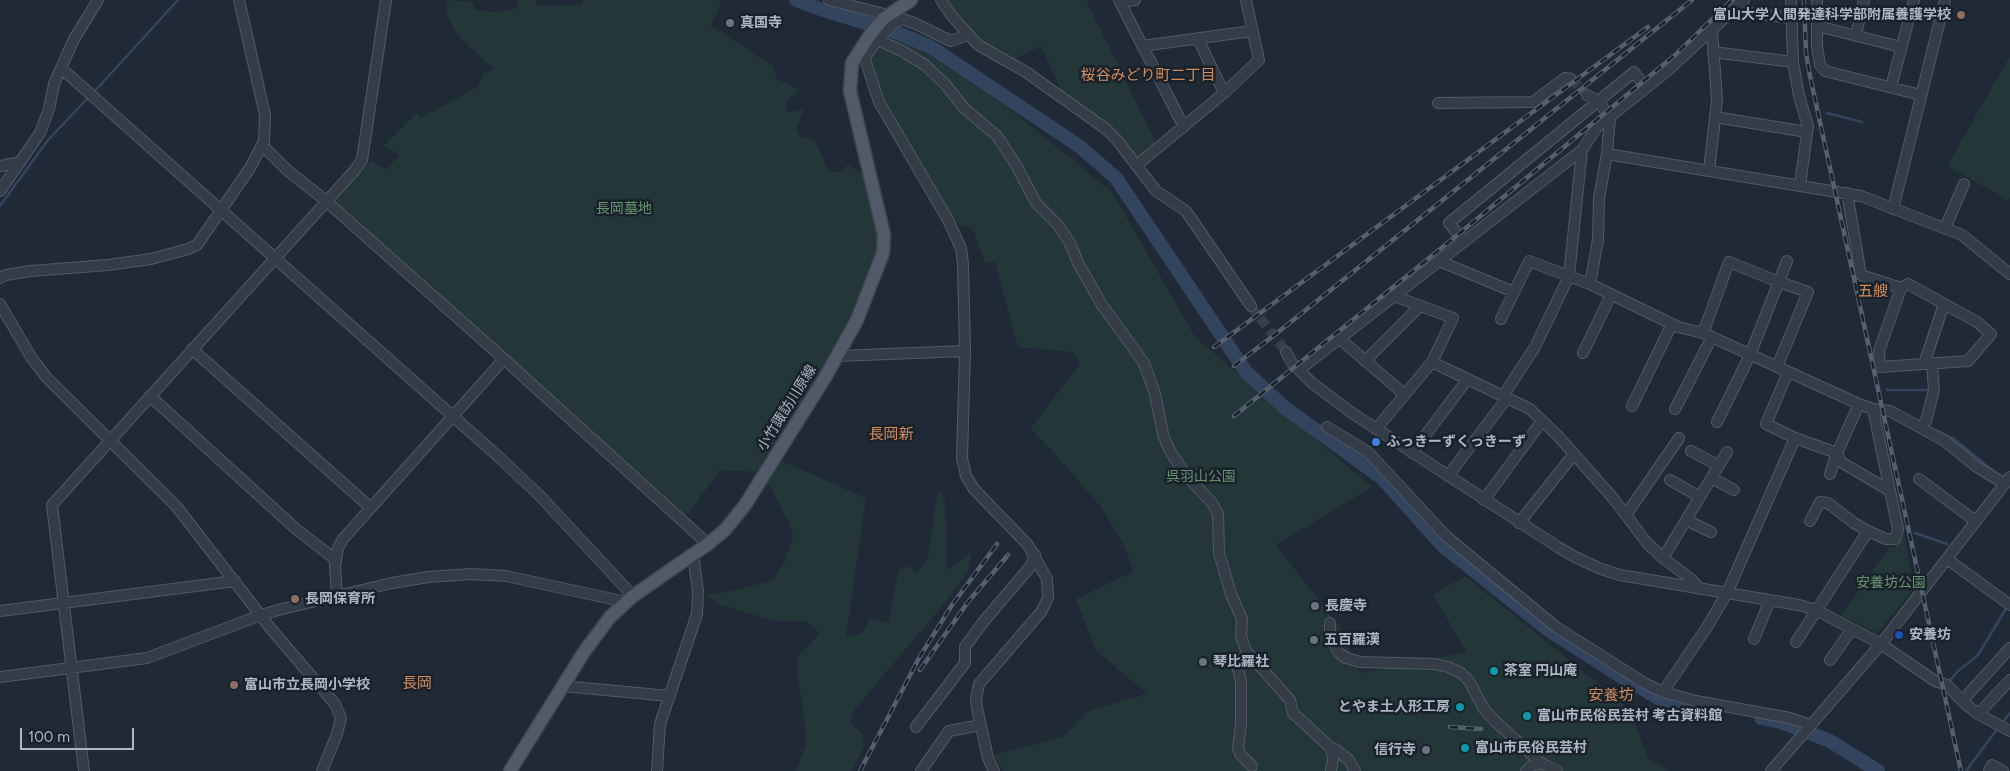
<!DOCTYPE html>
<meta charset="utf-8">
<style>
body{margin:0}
#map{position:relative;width:2010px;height:771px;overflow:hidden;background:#202a36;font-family:Figtree,sans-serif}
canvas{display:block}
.scale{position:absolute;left:20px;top:728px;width:114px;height:22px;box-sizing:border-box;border:2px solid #adb6c4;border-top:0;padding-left:6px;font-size:15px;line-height:18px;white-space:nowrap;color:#adb6c4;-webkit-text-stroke:4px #19212b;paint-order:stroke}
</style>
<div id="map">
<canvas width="2010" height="771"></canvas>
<div class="scale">100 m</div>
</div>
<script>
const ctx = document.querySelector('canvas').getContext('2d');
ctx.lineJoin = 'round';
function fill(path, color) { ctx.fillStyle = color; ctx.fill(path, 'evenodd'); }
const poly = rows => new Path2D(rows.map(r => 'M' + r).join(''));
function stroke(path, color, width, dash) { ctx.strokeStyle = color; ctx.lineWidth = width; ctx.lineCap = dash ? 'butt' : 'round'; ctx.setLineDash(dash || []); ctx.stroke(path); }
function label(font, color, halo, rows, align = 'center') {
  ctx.font = font + ' Figtree,"Noto Sans JP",sans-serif'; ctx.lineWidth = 5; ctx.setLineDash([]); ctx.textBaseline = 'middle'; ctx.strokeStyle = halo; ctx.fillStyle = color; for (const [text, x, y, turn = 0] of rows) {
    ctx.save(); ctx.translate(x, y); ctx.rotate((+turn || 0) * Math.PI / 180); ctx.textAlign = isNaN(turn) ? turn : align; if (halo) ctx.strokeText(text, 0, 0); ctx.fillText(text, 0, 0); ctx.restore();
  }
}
fill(poly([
 [447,0,471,2,476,10,498,13,517,8,519,0,536,0,536,6,581,5,584,0,722,0,711,26,773,66,777,79,799,90,785,102,787,112,804,109,796,129,800,137,814,139,829,172,840,172,848,165,865,175,883,253,825,365,760,472,720,470,685,518,334,204,334,195,371,161,386,169,400,155,384,145,416,113,421,118,477,87,484,73,494,69,457,35,447,13],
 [949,0,1086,0,1157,145,1140,158,1137,157,1118,134,1062,92,1041,46,1011,61,995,53,964,27],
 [892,34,932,51,981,86,1112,192,1195,337,1372,487,1276,545,1341,629,1360,673,1467,652,1433,595,1465,576,1630,709,1648,758,1670,771,1004,771,994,755,1063,737,1091,710,1147,694,1096,650,1076,599,1134,571,1122,541,1101,507,1058,457,1030,429,1080,364,1073,352,1018,347,995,262,985,263,973,229,953,222,881,92,871,59],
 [2010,56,2010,196,2008,200,1947,166],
 [1861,278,1884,286,1878,302,1863,296],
 [780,460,866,498,846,637,862,634,869,619,889,623,898,571,908,566,918,573,928,557,938,490,945,500,947,570,971,553,968,572,944,604,855,709,850,723,863,735,864,747,852,771,793,771,796,770,806,745,804,714,798,681,798,657,820,633,805,621,775,621,721,605,706,595,732,591,773,580,784,563,793,536,788,521,767,481],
 [1904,534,1914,589,1877,633,1841,615,1890,547,1893,548]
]), '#233738');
stroke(poly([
 [93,93,178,0],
 [1827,113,1862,122],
 [0,206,48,140,89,97],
 [1887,390,1930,390],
 [1935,430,1954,439,1997,474],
 [1915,533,1947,544],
 [1948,683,1958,671,1978,655,2007,607],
 [2001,724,2010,713],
 [1966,771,1998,728]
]), '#33455e', 2.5);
stroke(poly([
 [796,0,823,10,893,31,931,47,1079,146,1116,178,1246,372,1284,407,1382,478,1443,546,1547,629,1619,675,1660,699,1703,707],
 [1761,718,1781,722,1830,741,1878,771]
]), '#33455e', 14);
stroke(poly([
 [1571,79,1587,95],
 [1251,306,1286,352]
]), '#353f4b', 10, [10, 5]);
const minor = poly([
 [829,0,888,15],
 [941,0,951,15,978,45,1026,72,1106,129,1117,140,1156,191,1186,211,1251,306],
 [1119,0,1184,127],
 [1791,0,1793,62,1799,96,1808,126,1800,185],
 [1817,0,1817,46,1820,65,1825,71,1921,95],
 [1120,2,1135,0],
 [1732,11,1791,18],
 [1817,26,1901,47],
 [967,35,951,41,914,23,902,19,894,23,878,40,867,54,865,59,879,102,947,218,961,248,963,264,965,351,962,458,966,476,974,489,1028,545,1047,579,1048,598,1041,612,979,684,976,698,977,708,988,758,994,771],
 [1856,35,1864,0],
 [1198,39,1224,93],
 [878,40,902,51,925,65,945,84,964,108,997,136,1016,165,1036,203,1058,225,1070,243,1078,263,1102,305,1144,363,1155,394,1163,434,1169,449,1185,474,1212,503,1218,514,1219,553,1231,594,1242,619,1241,637,1244,645,1247,652,1290,700,1293,713,1331,748,1333,759,1331,771],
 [1142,46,1252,31],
 [1713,52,1793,62],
 [61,68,501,459,540,496,633,596],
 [1891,87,1914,0],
 [1587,95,1598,101,1610,117,1607,154,1599,198,1598,240,1590,284],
 [1438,103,1533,102,1565,78,1571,79],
 [1715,117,1807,132],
 [262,145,287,170,326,201,504,359,708,544],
 [1607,154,1861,196,1962,235,2010,274],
 [1137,165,1224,93,1259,60,1246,0],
 [0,166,20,162],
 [1709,171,1717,100,1712,30],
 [0,191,40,133,49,109,54,84,74,39,98,0],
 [1847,193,1861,275,1901,288],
 [1893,209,1945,0],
 [1945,228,1964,184],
 [1464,242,1449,223,1634,72,1646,88],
 [1439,261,1514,292],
 [0,278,6,275,31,271,108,265,151,259,188,249,197,245,250,168,264,141,265,115,239,0],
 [1908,284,1977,322,1991,334,1968,361,1880,367,1879,351,1901,288,1908,284],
 [0,304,31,357,47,378,176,506,272,630,335,704,341,718,337,734,322,771],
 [1501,319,1529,261,1590,284,1678,327,1703,333,1859,404,1873,409,1890,411,1945,441,1977,467,2005,484],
 [1703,333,1729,262,1779,282,1808,292,1777,367],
 [1339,338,1404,394],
 [192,349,371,508],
 [1286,352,1292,363,1312,383,1352,413,1558,547,1575,557,1601,569,1620,575,1799,605,1816,610,1881,644,1935,681,1947,685,1962,701],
 [1583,353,1611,295],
 [837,356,965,351],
 [1365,361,1420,306],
 [1432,362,1530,409,1557,435,1613,498,1647,543,1663,558,1691,579,1700,589],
 [1924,364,1944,304],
 [1299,370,1582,150,1597,127,1667,71,1744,0],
 [1788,372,1766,424,1795,438,1837,453,1841,462,1890,491],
 [150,396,296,529,336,560],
 [1503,396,1535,347,1569,276,1582,150],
 [1632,406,1672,324],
 [1675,409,1712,337],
 [1717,422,1750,355,1787,261],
 [1327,427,1368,452,1447,537,1556,627,1646,684,1663,692,1696,701,1790,718,1811,725],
 [1920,427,1926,421,1934,390,1932,363],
 [1376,429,1432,362,1453,318,1394,296],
 [1691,451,1719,466],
 [1412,453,1467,380],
 [1830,474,1837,453,1859,404],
 [1448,476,1507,398],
 [1712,478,1734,490],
 [1919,479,1970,517,1977,520],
 [1670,480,1700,497],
 [1484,500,1542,421],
 [1626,515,1679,438],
 [1686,520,1711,532],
 [1810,521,1820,502,1828,503,1854,523,1868,531,1886,539,1895,539,1898,529,1873,409],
 [1519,523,1574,454],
 [1663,558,1727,452],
 [1947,559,2010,605],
 [337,596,335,566,338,548,343,539,504,359],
 [0,611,235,581],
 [1330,623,1330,632,1333,642,1339,653,1346,658,1360,662,1435,664,1448,667,1461,673,1469,681,1484,709,1496,722,1541,763,1557,771],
 [1754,639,1770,600],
 [1796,642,1868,531],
 [2010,648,1962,701,1978,714,2010,731],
 [1250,655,1240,659,1237,665,1241,681,1241,724,1238,748,1240,754,1252,766],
 [1830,660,1852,629],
 [0,677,147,658,261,615,282,609,392,583,428,577,471,574,506,576,626,602],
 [562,686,670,696],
 [1663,692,1707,627,1727,593,1795,438],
 [1978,714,2010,680],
 [916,727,965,663,965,647,984,621,1030,567,1035,555],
 [1331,748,1335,749,1349,760,1355,771],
 [84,771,52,505,354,171,362,160,386,0],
 [657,771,660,724,697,614,698,591,693,555],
 [921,771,949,731,981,725],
 [1526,771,1531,766,1541,763],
 [1771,771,1881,644,2010,477],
 [1989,771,1992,765,2003,771]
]);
const major = poly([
 [510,771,584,652,610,617,633,596,708,544,725,530,745,505,826,376,857,320,883,253,884,235,850,91,852,63,870,35,883,19,911,0]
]);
stroke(minor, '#515965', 12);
stroke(major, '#3d4550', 15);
stroke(minor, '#333c47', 10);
stroke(major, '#515b67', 12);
const rail = poly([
 [1804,0,1806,53,1810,76,1961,771],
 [1214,347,1648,27],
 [1234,366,1277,333,1692,0],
 [1234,416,1460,233,1674,56,1732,0],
 [920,670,968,602,1008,555],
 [1450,727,1481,729],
 [860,771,919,658,952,605,997,544]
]);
stroke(rail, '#55606e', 4.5);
stroke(rail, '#19212b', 2.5, [8]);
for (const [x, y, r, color] of [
 [1961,15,5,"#8d6e63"],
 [730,23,5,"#6b7280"],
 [1376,442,5,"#3f7fe0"],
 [295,599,5,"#8d6e63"],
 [1315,606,5,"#6b7280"],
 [1899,635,5,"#1a4fb4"],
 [1314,640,5,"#6b7280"],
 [1203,662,5,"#6b7280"],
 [1494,671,5,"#0f9aa8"],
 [234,685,5,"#8d6e63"],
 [1460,707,5,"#0f9aa8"],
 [1527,716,5,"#0f9aa8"],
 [1465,748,5,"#0f9aa8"],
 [1426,750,5,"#6b7280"]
]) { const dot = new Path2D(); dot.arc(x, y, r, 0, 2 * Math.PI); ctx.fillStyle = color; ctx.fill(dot); stroke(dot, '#19212b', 2); }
label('bold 14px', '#adb6c4', '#19212b', [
 ["富山大学人間発達科学部附属養護学校",1951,15,"right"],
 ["真国寺",740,23],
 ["ふっきーずくっきーず",1386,442],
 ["長岡保育所",305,599],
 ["長慶寺",1325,606],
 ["安養坊",1909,635],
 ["五百羅漢",1324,640],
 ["琴比羅社",1213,662],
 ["茶室 円山庵",1504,671],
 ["富山市立長岡小学校",244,685],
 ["とやま土人形工房",1450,707,"right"],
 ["富山市民俗民芸村 考古資料館",1537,716],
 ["富山市民俗民芸村",1475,748],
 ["信行寺",1416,750,"right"]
], 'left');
label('14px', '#669470', '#19212b', [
 ["長岡墓地",624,209],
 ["呉羽山公園",1201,477],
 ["安養坊公園",1891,583]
]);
label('14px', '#adb6c4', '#19212b', [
 ["小竹諏訪川原線",787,408,-58]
]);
label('15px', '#d18e5b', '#19212b', [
 ["桜谷みどり町二丁目",1148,76],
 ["五艘",1873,292],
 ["長岡新",891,435],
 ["長岡",417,684],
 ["安養坊",1611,696]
]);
</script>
